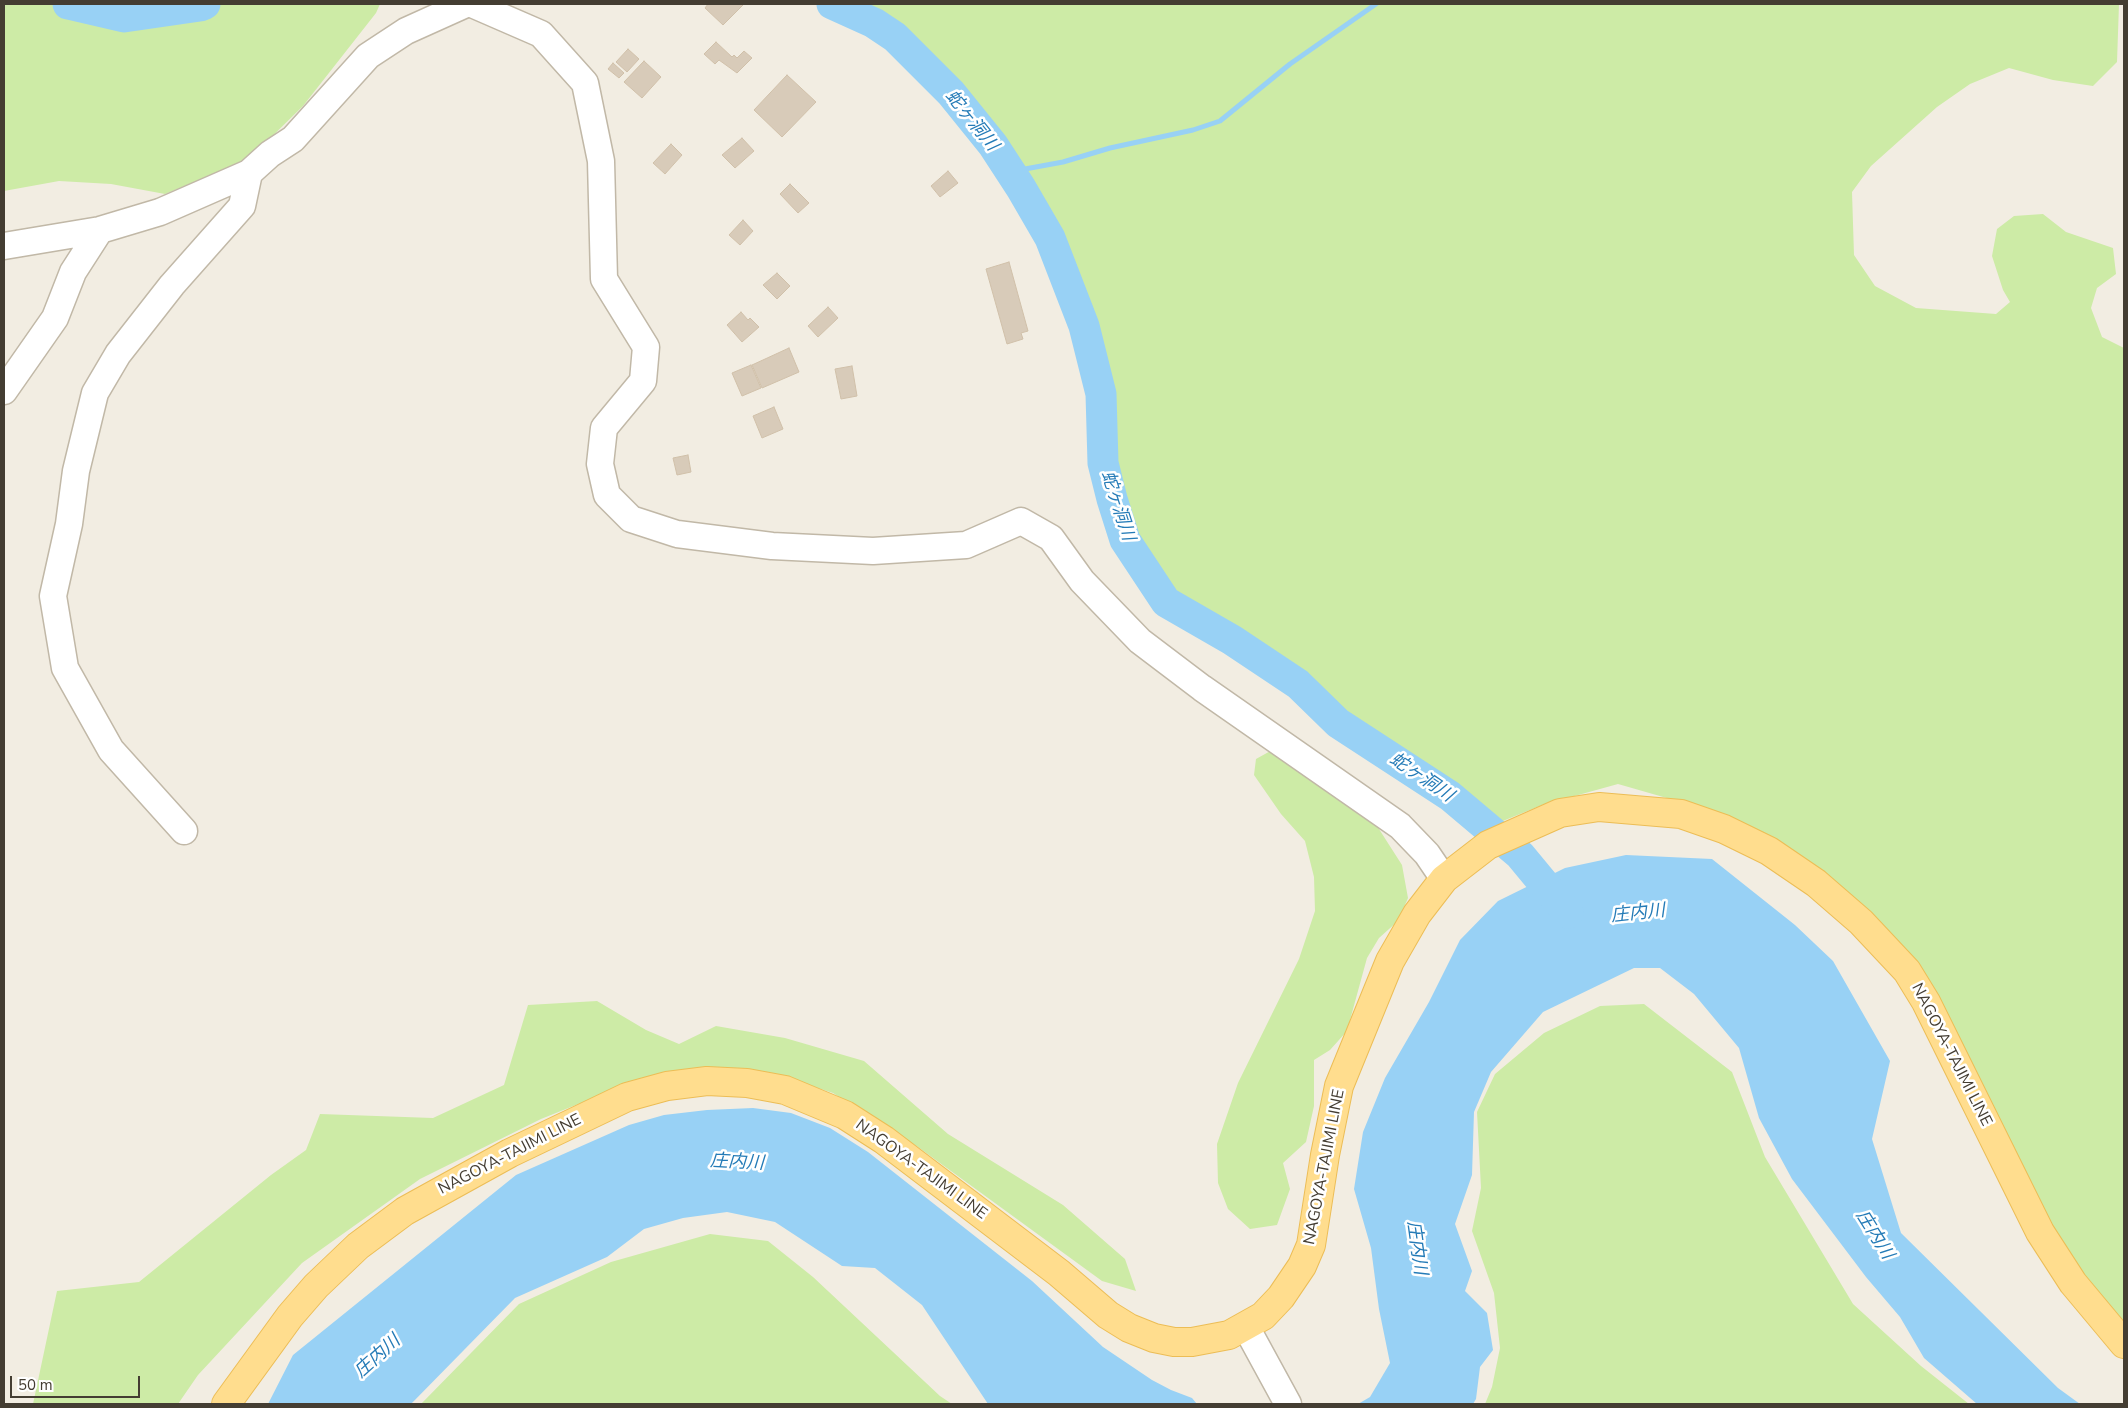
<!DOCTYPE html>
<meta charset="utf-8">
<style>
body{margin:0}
#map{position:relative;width:2128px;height:1408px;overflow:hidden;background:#f2ede2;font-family:"Nunito Sans",sans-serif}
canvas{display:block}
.frame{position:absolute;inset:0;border:5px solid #443d32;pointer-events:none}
.scale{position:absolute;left:10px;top:1376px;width:130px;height:22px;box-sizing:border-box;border:2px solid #443d32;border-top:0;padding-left:6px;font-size:15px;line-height:18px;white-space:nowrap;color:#443d32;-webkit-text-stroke:4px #fff;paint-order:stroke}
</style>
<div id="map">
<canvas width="2128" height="1408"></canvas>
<div class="frame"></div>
<div class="scale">50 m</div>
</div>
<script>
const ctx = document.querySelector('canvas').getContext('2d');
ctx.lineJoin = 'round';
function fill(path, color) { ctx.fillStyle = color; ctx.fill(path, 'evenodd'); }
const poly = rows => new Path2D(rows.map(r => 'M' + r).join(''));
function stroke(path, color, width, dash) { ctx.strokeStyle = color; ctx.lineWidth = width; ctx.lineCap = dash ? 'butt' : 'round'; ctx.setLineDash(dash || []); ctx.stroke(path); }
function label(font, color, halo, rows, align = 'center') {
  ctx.font = font + ' "Nunito Sans","Noto Sans JP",sans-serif'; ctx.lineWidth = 5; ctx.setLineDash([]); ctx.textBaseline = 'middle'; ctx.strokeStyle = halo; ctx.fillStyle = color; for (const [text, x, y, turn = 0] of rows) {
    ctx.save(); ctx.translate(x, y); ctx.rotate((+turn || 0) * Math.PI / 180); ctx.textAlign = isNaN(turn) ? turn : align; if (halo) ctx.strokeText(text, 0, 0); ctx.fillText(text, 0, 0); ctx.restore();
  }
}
fill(poly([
 [4,4,380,4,376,13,303,106,248,160,165,194,111,184,59,181,4,191],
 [863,4,2119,4,2117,62,2093,86,2053,80,2009,68,1970,84,1937,107,1871,166,1852,192,1854,255,1875,286,1916,308,1996,314,2010,302,2003,290,1992,256,1997,229,2014,216,2043,214,2066,232,2113,248,2116,274,2097,288,2091,308,2102,337,2124,348,2124,1329,2052,1231,1929,981,1705,809,1618,784,1542,805,1498,823,1425,768,1357,723,1283,659,1212,622,1176,599,1145,551,1118,492,1109,374,1062,247,1000,135,910,34],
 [1274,749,1370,815,1402,865,1408,898,1398,921,1379,938,1367,958,1347,1031,1330,1050,1314,1060,1314,1106,1306,1142,1283,1163,1290,1189,1277,1225,1250,1229,1228,1209,1218,1183,1217,1144,1238,1083,1299,959,1315,911,1314,877,1305,841,1281,814,1254,775,1256,759],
 [597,1001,646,1030,679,1044,716,1026,785,1038,864,1061,948,1134,1063,1205,1125,1259,1136,1291,1102,1281,918,1147,833,1093,785,1077,732,1069,683,1070,638,1080,541,1119,420,1179,302,1263,198,1375,178,1404,33,1404,57,1291,139,1282,271,1175,306,1150,320,1114,433,1118,504,1085,528,1005],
 [1644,1004,1732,1072,1765,1157,1853,1304,1921,1366,1969,1404,1485,1404,1492,1387,1500,1348,1494,1293,1472,1231,1481,1188,1477,1112,1495,1074,1544,1033,1600,1006],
 [710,1234,768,1241,813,1277,940,1396,952,1404,421,1404,519,1304,611,1262]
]), '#cdeba6');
fill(poly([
 [1626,855,1712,859,1795,925,1833,961,1890,1061,1872,1139,1901,1233,2058,1388,2080,1404,1977,1404,1924,1358,1900,1317,1866,1277,1792,1179,1759,1118,1739,1048,1694,994,1660,968,1634,968,1543,1012,1491,1072,1474,1112,1472,1175,1455,1224,1472,1271,1465,1291,1487,1313,1493,1350,1480,1367,1476,1399,1473,1404,1358,1404,1370,1397,1390,1363,1379,1309,1371,1248,1354,1189,1363,1132,1385,1078,1429,1002,1460,940,1498,901,1565,868],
 [753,1108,791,1113,830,1128,868,1152,1032,1281,1103,1347,1152,1380,1171,1390,1192,1398,1197,1404,988,1404,922,1305,875,1268,842,1266,775,1222,727,1212,683,1218,644,1229,607,1257,515,1298,411,1404,268,1404,293,1355,516,1175,629,1125,664,1115,707,1110]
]), '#98d1f5');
stroke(poly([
 [1013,175,1025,169,1063,162,1110,148,1193,130,1220,121,1290,64,1376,4]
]), '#98d1f5', 5);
stroke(poly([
 [68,4,124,17,200,6,205,4],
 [832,4,874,23,895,37,951,93,993,145,1021,188,1050,238,1084,326,1101,394,1103,463,1112,499,1125,540,1166,602,1232,640,1298,684,1338,723,1450,796,1520,855,1568,913]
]), '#98d1f5', 31);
const building = poly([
 [708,4,744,4,723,25,705,8,708,4],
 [716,42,732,57,734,55,737,58,744,51,752,58,737,73,719,60,715,64,704,54,716,42],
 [628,49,639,59,627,72,616,62,628,49],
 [644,61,661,77,642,98,624,82,644,61],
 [613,63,624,73,619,78,608,69,613,63],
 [787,75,816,102,782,137,754,110,787,75],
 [742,138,754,151,735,168,722,155,742,138],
 [671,144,682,155,665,174,653,163,671,144],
 [948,171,958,183,940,197,931,186,948,171],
 [790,184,809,203,798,213,780,194,790,184],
 [743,220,753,231,740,245,729,235,743,220],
 [1009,262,1028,331,1021,333,1023,339,1007,344,986,269,1009,262],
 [777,273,790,286,777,299,763,285,777,273],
 [828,307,838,318,818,337,808,326,828,307],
 [741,312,748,320,750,318,759,327,742,342,727,325,741,312],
 [789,348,799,372,762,388,752,365,789,348],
 [751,365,761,388,742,396,732,373,751,365],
 [852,366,857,396,841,399,835,369,852,366],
 [774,407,783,429,762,438,753,416,774,407],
 [688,455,691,472,677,475,673,458,688,455]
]);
fill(building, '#d8cbb9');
stroke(building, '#d0c0a9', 1);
const minor = poly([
 [472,4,541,34,585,83,601,161,604,279,646,347,643,381,604,428,600,464,607,495,631,519,677,534,772,546,873,551,966,545,1021,521,1051,538,1082,581,1140,641,1202,688,1400,826,1427,854,1444,879],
 [4,246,100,230,160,212,249,173,270,154,293,139,368,56,406,31,466,4],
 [4,391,55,318,73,272,100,230],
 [184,831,111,750,65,668,53,596,69,524,76,471,95,393,118,354,172,285,242,206,249,173],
 [1246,1327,1288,1404]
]);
const major = poly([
 [226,1404,290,1316,316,1286,358,1246,405,1211,510,1153,627,1097,667,1086,707,1081,747,1083,785,1090,845,1115,884,1140,1059,1273,1108,1315,1129,1328,1154,1338,1174,1342,1192,1342,1229,1335,1263,1316,1281,1297,1302,1266,1311,1245,1325,1155,1339,1086,1390,961,1417,914,1444,879,1488,845,1560,813,1599,807,1681,814,1724,829,1769,851,1816,883,1861,922,1907,971,1926,1002,2040,1232,2073,1283,2124,1344]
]);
stroke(minor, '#c1b8a7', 29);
stroke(major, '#ecbd56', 30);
stroke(minor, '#fff', 26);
stroke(major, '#ffdd8e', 28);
label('16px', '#443d32', '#fff', [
 ["NAGOYA-TAJIMI LINE",1951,1055,63],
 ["NAGOYA-TAJIMI LINE",510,1155,-27],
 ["NAGOYA-TAJIMI LINE",1325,1167,-79],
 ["NAGOYA-TAJIMI LINE",921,1170,36]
]);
label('italic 18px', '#247bb7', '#fff', [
 ["蛇ヶ洞川",971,121,51],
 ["蛇ヶ洞川",1117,506,72],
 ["蛇ヶ洞川",1421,778,34],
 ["庄内川",1638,914,-6],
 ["庄内川",737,1163,3],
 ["庄内川",1874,1235,58],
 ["庄内川",1416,1248,82],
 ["庄内川",378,1357,-42]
]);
</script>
